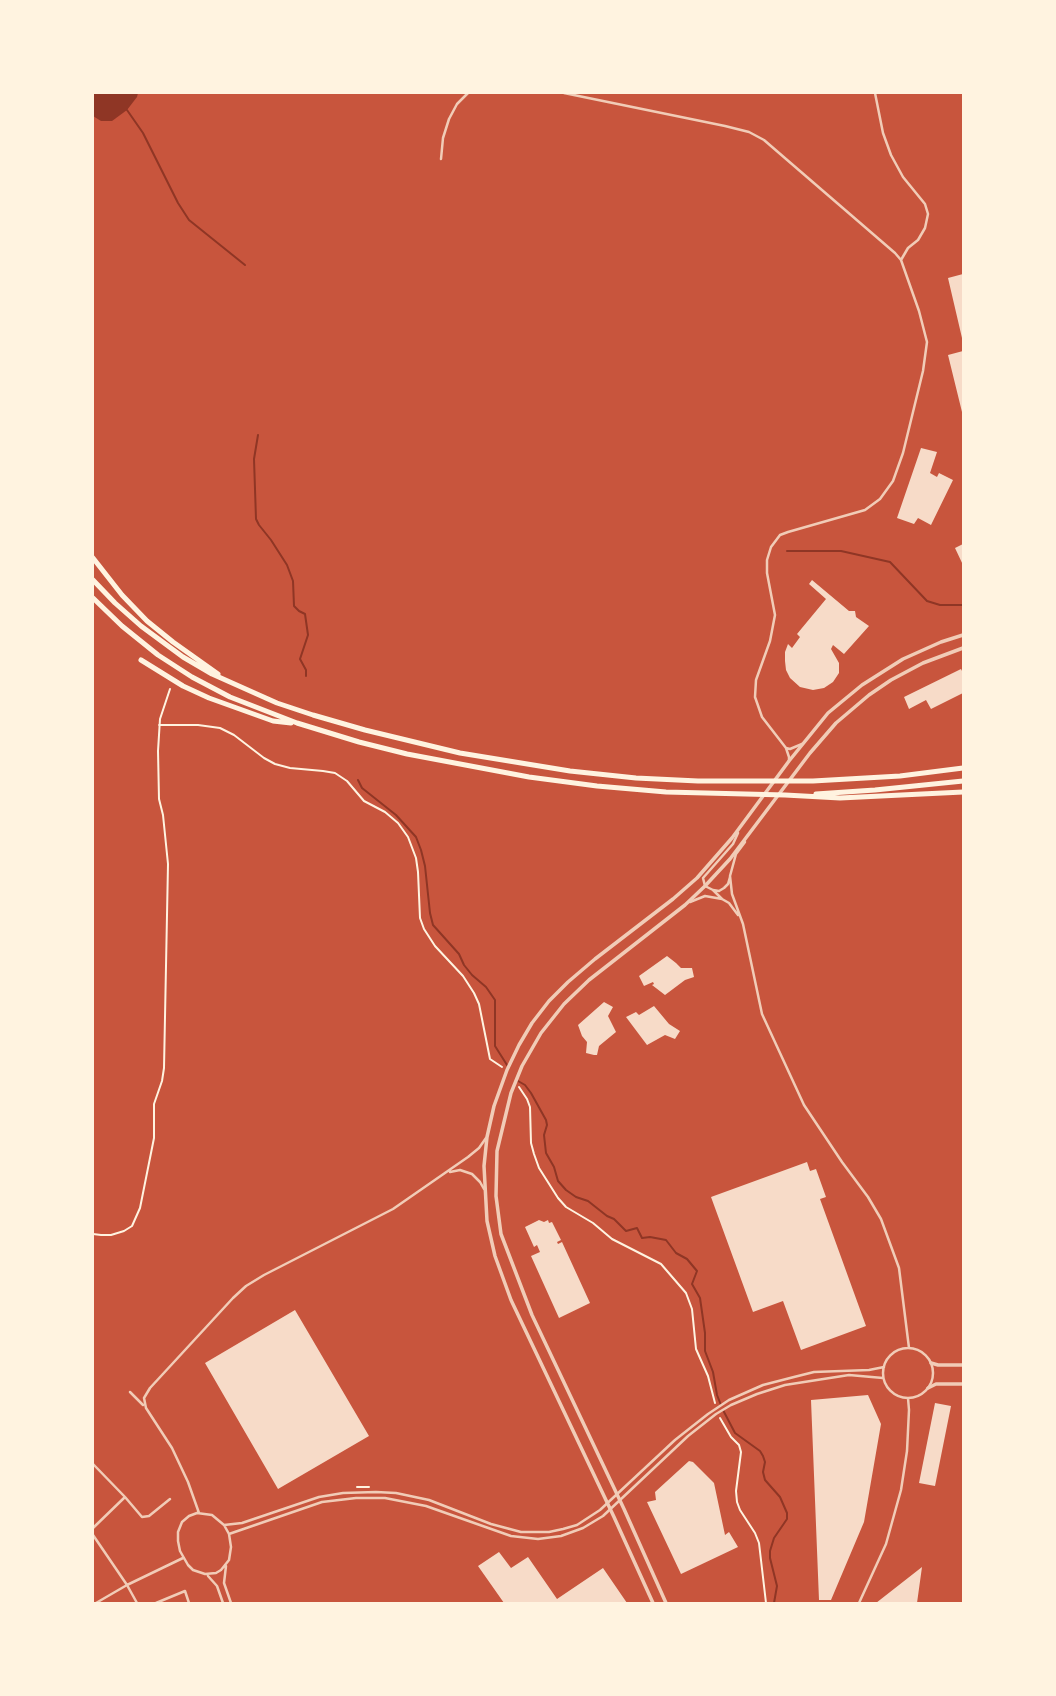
<!DOCTYPE html>
<style>
body{margin:0}
#map{position:relative;width:1056px;height:1696px;overflow:hidden;background:#c8553d;font-family:Barlow,sans-serif}
canvas{display:block}
.frame{position:absolute;inset:0;border:94px solid #fff3e0;pointer-events:none}
</style>
<div id="map">
<canvas width="1056" height="1696"></canvas>
<div class="frame"></div>
</div>
<script>
const ctx = document.querySelector('canvas').getContext('2d');
ctx.lineJoin = 'round';
function fill(path, color) { ctx.fillStyle = color; ctx.fill(path, 'evenodd'); }
const poly = rows => new Path2D(rows.map(r => 'M' + r).join(''));
function stroke(path, color, width, dash) { ctx.strokeStyle = color; ctx.lineWidth = width; ctx.lineCap = dash ? 'butt' : 'round'; ctx.setLineDash(dash || []); ctx.stroke(path); }
fill(poly([
 [93,93,138,93,137,97,127,110,112,121,101,121,93,116]
]), '#8f3625');
stroke(poly([
 [127,110,143,133,178,203,189,220,245,265],
 [258,435,254,459,256,519,259,525,271,540,287,565,293,581,294,606,299,611,305,614,308,635,300,659,306,670,306,676],
 [787,551,841,551,890,562,927,601,940,605,963,605],
 [358,780,362,788,396,815,416,837,421,850,425,866,430,913,433,925,459,954,464,965,472,975,486,987,495,1000,495,1046,507,1065],
 [518,1081,525,1085,531,1093,546,1120,547,1125,544,1135,546,1153,554,1167,558,1181,566,1190,576,1197,588,1201,607,1216,614,1219,626,1231,637,1228,642,1238,650,1237,666,1240,676,1253,687,1259,697,1271,692,1284,700,1298,705,1333,705,1351,713,1372,717,1395,721,1405],
 [723,1410,735,1433,760,1451,763,1456,765,1462,763,1472,765,1480,780,1497,787,1513,787,1519,774,1538,770,1551,770,1558,777,1586,774,1603]
]), '#8f3625', 2);
fill(poly([
 [963,274,963,338,962,338,948,278],
 [963,351,963,412,962,412,948,355],
 [921,448,937,452,930,473,937,477,939,473,953,480,931,525,918,518,914,524,897,518],
 [963,544,963,565,955,548],
 [812,580,849,611,855,611,856,617,869,626,844,654,833,645,831,649,839,663,839,673,833,682,824,688,813,690,800,687,790,678,786,670,785,661,785,652,788,644,792,648,800,637,797,634,826,599,809,584],
 [961,669,963,673,963,693,931,709,926,700,909,709,904,697],
 [667,956,676,963,681,968,692,968,694,977,685,980,665,995,652,985,654,984,653,982,644,986,639,976],
 [604,1002,613,1007,608,1016,616,1032,599,1046,597,1055,594,1055,586,1053,587,1042,582,1036,578,1025],
 [654,1006,669,1024,680,1031,675,1039,665,1035,647,1045,626,1017,636,1012,639,1015],
 [807,1162,810,1171,816,1169,826,1197,820,1199,866,1326,801,1350,783,1301,753,1312,711,1197],
 [539,1220,544,1222,548,1220,549,1223,552,1222,561,1240,557,1242,558,1244,562,1242,590,1303,559,1318,531,1256,540,1252,537,1245,534,1247,525,1227],
 [295,1310,369,1436,278,1489,205,1363],
 [868,1395,881,1424,864,1522,831,1600,819,1600,811,1400],
 [935,1403,951,1406,935,1486,919,1483],
 [689,1461,693,1462,714,1483,725,1535,729,1532,738,1547,681,1574,647,1502,656,1500,655,1492],
 [499,1552,511,1568,528,1557,557,1599,603,1568,627,1603,504,1603,478,1566],
 [922,1567,917,1603,876,1603]
]), '#f7dbc8');
stroke(poly([
 [159,725,198,725,220,728,234,735,264,758,275,764,290,768,323,771,335,773,347,781,364,801,385,812,398,823,408,837,416,858,418,872,420,918,424,929,435,946,463,976,474,993,479,1004,490,1059,502,1067],
 [519,1087,527,1099,530,1107,531,1143,534,1154,539,1168,558,1198,566,1207,593,1223,612,1239,661,1264,686,1293,692,1309,696,1349,708,1376,715,1403],
 [93,1234,101,1235,111,1235,124,1231,132,1226,140,1208,154,1138,154,1104,162,1081,164,1068,168,864,163,815,159,799,158,751,160,719,170,689],
 [720,1418,731,1437,739,1445,741,1452,736,1491,737,1502,740,1510,755,1533,759,1543,766,1603],
 [357,1487,369,1487]
]), '#fff3e0', 2);
stroke(poly([
 [564,93,725,126,749,132,764,140,895,253,901,260,919,311,927,342,923,371,903,453,893,481,880,499,865,510,788,532,780,535,771,547,767,560,767,573,775,615,770,641,756,680,755,697,762,717,786,748,789,757,789,761],
 [875,93,883,133,891,155,903,177,925,204,928,214,925,228,918,240,908,248,901,260],
 [441,159,443,138,449,119,457,104,468,93],
 [786,748,790,749,802,744],
 [745,842,736,854,730,876,732,894,743,924,762,1014,804,1105,842,1162,868,1197,881,1219,899,1268,909,1348],
 [713,890,719,891,724,888,728,884,730,877],
 [722,899,713,890,705,886,703,878,733,844,738,833],
 [690,902,705,896,722,899,729,903,738,915],
 [450,1172,460,1170,472,1174,480,1182,484,1189],
 '883 1373a25 25 0 1 1 50 0a25 25 0 1 1-50 0Z',
 [130,1392,143,1405],
 [93,1464,125,1497,142,1517,149,1516,170,1499],
 [197,1513,212,1515,224,1525,229,1534,231,1547,229,1560,221,1570,216,1573,205,1574,193,1570,188,1565,180,1551,178,1541,178,1532,182,1522,189,1516,197,1513],
 [199,1513,188,1482,172,1448,146,1408,144,1398,150,1388,233,1298,246,1286,264,1275,393,1209,468,1157,479,1148,486,1138],
 [224,1525,242,1523,319,1497,343,1493,376,1492,396,1493,429,1500,491,1524,521,1532,549,1532,563,1529,577,1525,600,1510,675,1440,708,1414,729,1400,763,1385,794,1377,814,1372,869,1370,884,1367],
 [93,1528,125,1497],
 [229,1534,322,1502,356,1498,385,1498,426,1506,511,1536,538,1539,561,1536,583,1528,603,1516,688,1436,716,1414,731,1405,757,1394,785,1385,849,1375,883,1378],
 [93,1535,127,1585,137,1603],
 [226,1566,224,1583,231,1603],
 [208,1576,217,1586,223,1603],
 [96,1603,127,1585,183,1558],
 [156,1603,185,1591,189,1603],
 [859,1603,886,1544,901,1490,907,1451,909,1410,908,1398]
]), '#f1ccb7', 2.5);
stroke(poly([
 [931,1363,938,1365,963,1365],
 [928,1388,936,1384,963,1384],
 [653,1603,614,1517,511,1300,495,1256,487,1221,484,1166,487,1137,494,1106,507,1070,519,1045,532,1023,549,1001,568,982,595,959,673,899,697,878,732,838,789,761,828,713,862,685,903,659,941,642,963,635],
 [666,1603,624,1509,532,1315,501,1234,496,1196,497,1151,511,1093,522,1066,541,1033,564,1004,589,980,685,905,705,886,730,859,810,753,836,723,869,695,891,680,923,663,963,648]
]), '#f1ccb7', 3.5);
stroke(poly([
 [93,558,122,595,147,621,173,642,218,674],
 [93,580,115,603,141,626,183,657,212,674,277,703,313,715,365,730,460,753,570,771,636,778,698,781,813,781,900,776,963,768],
 [93,598,122,626,158,655,192,677,230,697,297,723,359,742,407,754,529,777,597,786,666,792,785,795,840,798,963,792],
 [141,660,183,686,209,698,273,721,291,723],
 [816,794,875,790,963,781]
]), '#fff3e0', 5);
</script>
